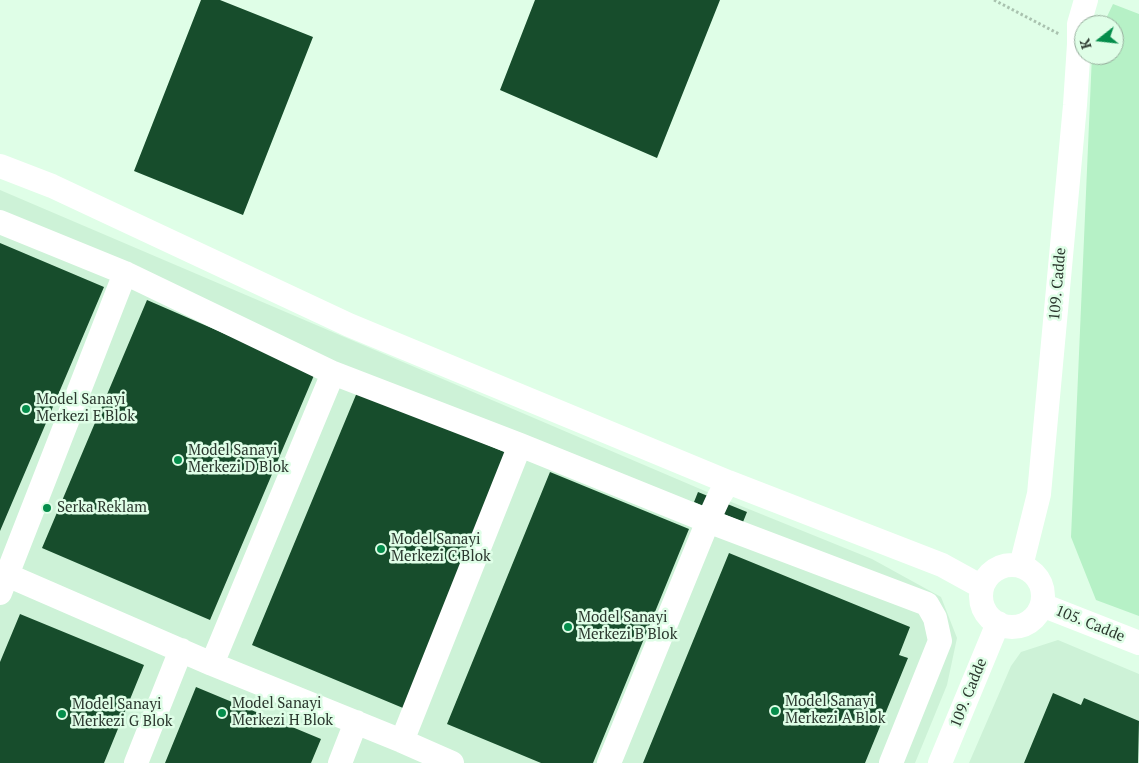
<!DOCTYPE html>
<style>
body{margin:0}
#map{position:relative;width:1139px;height:763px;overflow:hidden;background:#dffee7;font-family:"PT Serif",serif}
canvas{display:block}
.north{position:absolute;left:1074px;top:15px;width:50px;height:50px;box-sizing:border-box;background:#dffee7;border:1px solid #97ae9d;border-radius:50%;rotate:254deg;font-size:14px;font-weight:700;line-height:20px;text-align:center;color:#2b372e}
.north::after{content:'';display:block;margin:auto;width:18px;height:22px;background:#058d4b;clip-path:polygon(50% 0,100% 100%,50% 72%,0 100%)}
</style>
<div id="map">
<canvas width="1139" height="763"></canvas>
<div class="north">K</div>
</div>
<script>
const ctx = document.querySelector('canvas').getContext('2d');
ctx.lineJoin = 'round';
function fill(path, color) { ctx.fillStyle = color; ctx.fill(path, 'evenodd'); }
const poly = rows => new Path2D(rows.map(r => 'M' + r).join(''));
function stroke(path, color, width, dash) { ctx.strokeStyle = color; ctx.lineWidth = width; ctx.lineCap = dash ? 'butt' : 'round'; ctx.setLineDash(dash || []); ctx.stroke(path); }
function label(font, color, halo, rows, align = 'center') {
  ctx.font = font + ' "PT Serif",serif'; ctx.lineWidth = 5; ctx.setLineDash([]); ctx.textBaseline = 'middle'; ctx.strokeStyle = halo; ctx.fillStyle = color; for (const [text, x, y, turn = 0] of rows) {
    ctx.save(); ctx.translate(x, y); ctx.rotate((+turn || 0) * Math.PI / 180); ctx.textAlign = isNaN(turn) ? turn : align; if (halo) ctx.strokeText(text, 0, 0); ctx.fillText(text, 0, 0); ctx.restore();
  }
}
fill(poly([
 [0,190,719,497,872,559,941,597,957,638,947,685,915,763,0,763],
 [1058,640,1139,674,1139,763,969,763,1011,666,1021,652]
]), '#cdf2d7');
fill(poly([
 [1113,4,1139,14,1139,616,1096,600,1071,537,1092,55,1114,55,1114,25,1103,25]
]), '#b6f1c6');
fill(poly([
 [201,0,220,0,313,37,243,215,134,171],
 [535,0,720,0,657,158,500,90],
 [0,243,104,287,0,531],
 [147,300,315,373,210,620,42,548],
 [358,390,509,454,403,708,252,645],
 [550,472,689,529,593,763,541,763,447,724],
 [698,492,747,512,743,522,694,502],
 [729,553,910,627,899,655,908,658,865,763,643,763],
 [20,614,144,665,104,763,0,763,0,662],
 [196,687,321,739,311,763,165,763],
 [1053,693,1081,705,1084,698,1139,721,1138,763,1024,763]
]), '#174d2c');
stroke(poly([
 [994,0,1059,34]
]), '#a9c2af', 3, [2.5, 2.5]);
stroke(poly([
 [0,166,52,186,349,325,728,482,942,565,982,587],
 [0,222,125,273,333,373,520,445,708,521,927,604,935,618,940,641,891,763],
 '981 596a31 31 0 1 1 62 0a31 31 0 1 1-62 0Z',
 [1021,566,1039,494,1075,105,1079,44,1079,24,1086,0],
 [0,572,212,664,402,741,452,763],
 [0,593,125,273],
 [1042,605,1139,643],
 [212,664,333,373],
 [402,741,520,445],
 [136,763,181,650],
 [340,763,356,722],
 [609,763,708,521,719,497,728,482],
 [940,763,998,623]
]), '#fff', 24);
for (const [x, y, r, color] of [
 [26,409,5,"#058d4b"],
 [178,460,5,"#058d4b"],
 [47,508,5,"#058d4b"],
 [381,549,5,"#058d4b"],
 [568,627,5,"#058d4b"],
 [775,711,5,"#058d4b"],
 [222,713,5,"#058d4b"],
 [62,714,5,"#058d4b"]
]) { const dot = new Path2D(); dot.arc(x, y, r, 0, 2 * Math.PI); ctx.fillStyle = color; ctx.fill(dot); stroke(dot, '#dffee7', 2); }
label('15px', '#2b372e', '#dffee7', [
 ["109. Cadde",1058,284,-85],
 ["105. Cadde",1090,624,22],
 ["109. Cadde",969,693,-68]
]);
label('15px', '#2b372e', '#dffee7', [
 ["Model Sanayi",36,400],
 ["Merkezi E Blok",36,417],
 ["Model Sanayi",188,451],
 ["Merkezi D Blok",188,468],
 ["Serka Reklam",57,508],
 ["Model Sanayi",391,540],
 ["Merkezi C Blok",391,557],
 ["Model Sanayi",578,618],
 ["Merkezi B Blok",578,635],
 ["Model Sanayi",785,702],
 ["Merkezi A Blok",785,719],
 ["Model Sanayi",232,704],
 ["Merkezi H Blok",232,721],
 ["Model Sanayi",72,705],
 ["Merkezi G Blok",72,722]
], 'left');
</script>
